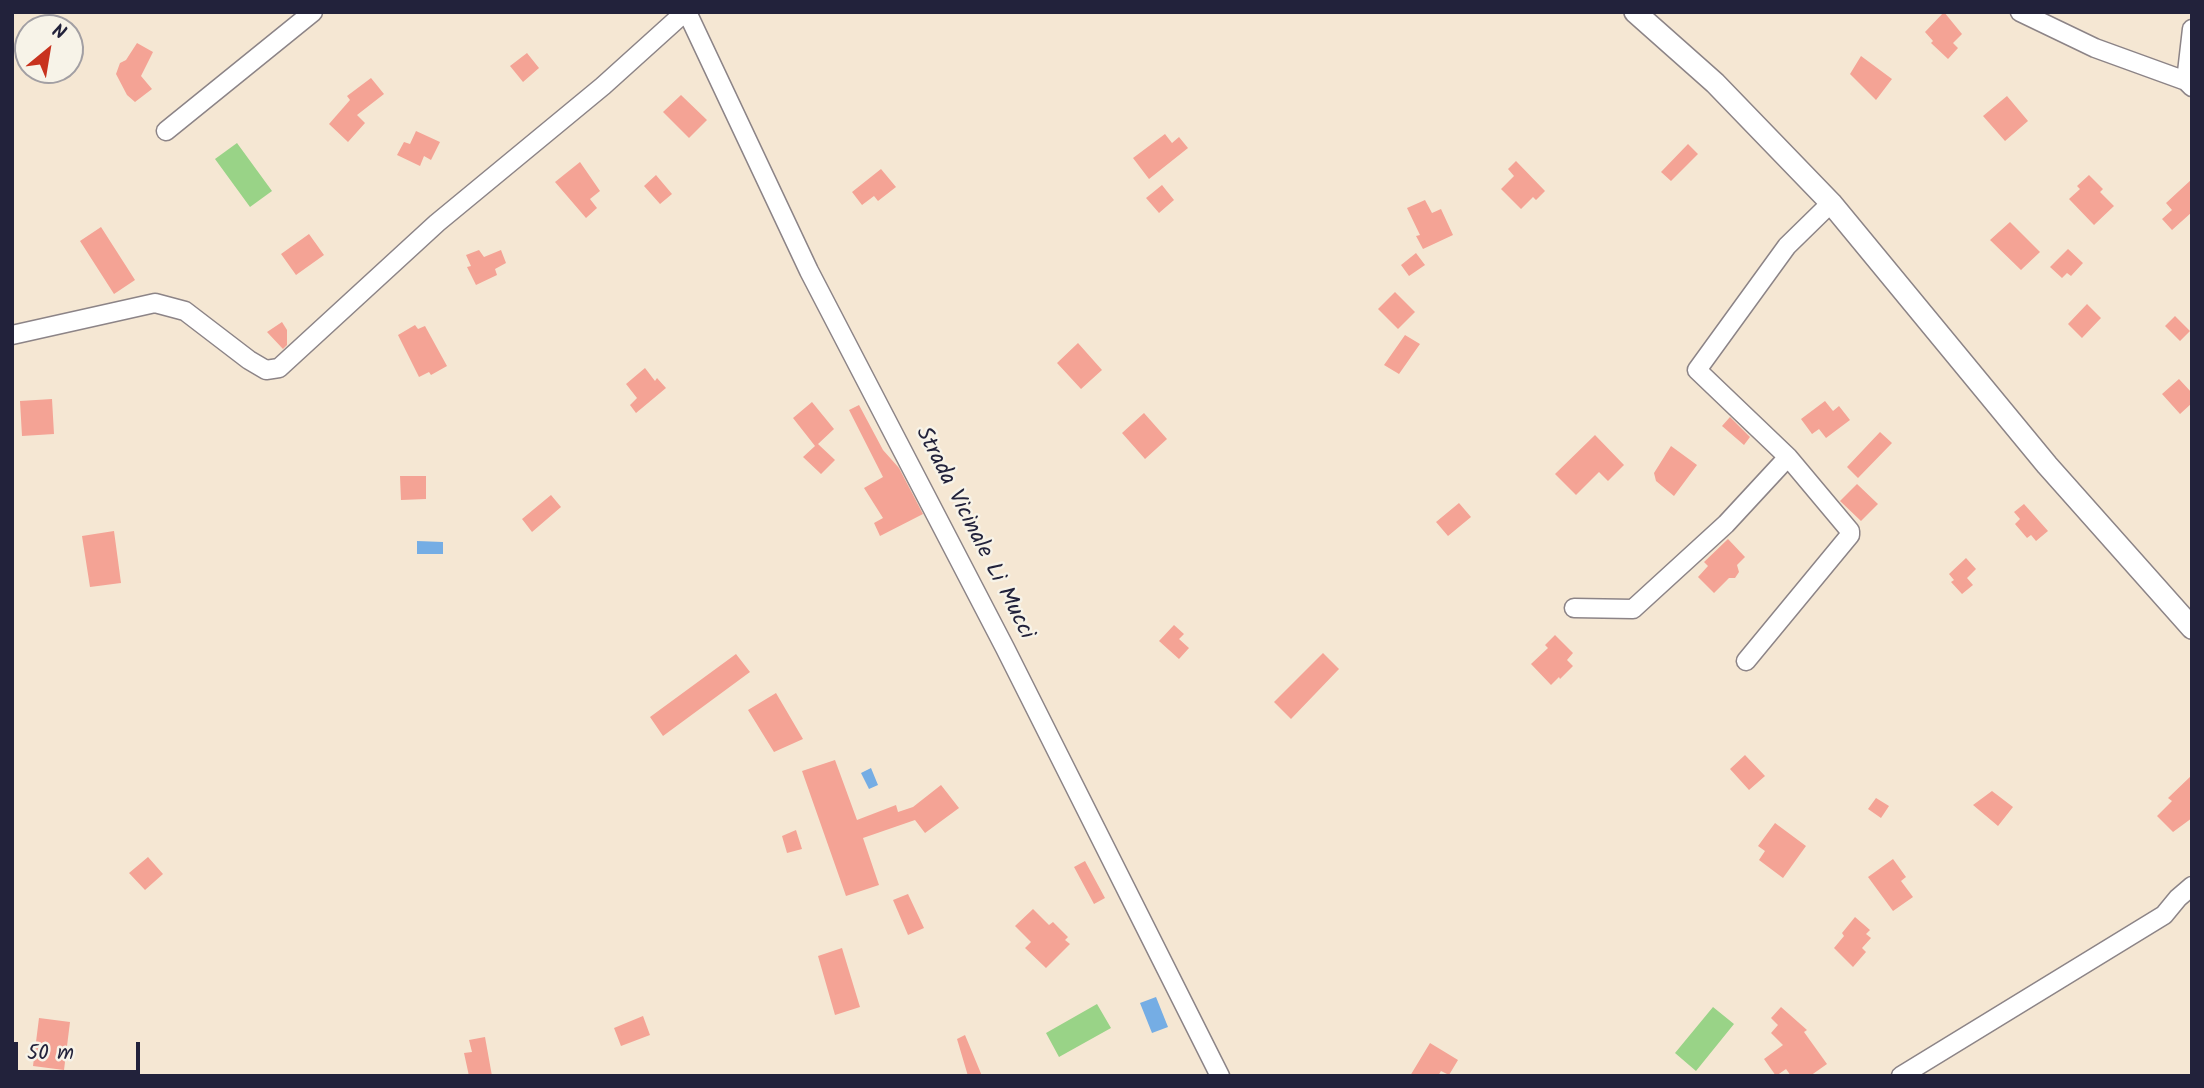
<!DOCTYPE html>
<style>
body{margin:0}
#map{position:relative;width:2204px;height:1088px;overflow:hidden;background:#f5e7d3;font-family:Kalam,sans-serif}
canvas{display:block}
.frame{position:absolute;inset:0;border:14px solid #22223b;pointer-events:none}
.north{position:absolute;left:14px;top:14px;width:70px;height:70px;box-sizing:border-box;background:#f7f3e8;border:2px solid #a29fa3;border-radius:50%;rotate:30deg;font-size:19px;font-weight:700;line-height:28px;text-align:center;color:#22223b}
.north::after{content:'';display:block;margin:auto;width:24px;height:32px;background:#c8321e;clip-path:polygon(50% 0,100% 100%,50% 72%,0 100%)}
.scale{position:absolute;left:14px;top:1042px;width:126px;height:32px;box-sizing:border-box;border:4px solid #22223b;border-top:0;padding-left:9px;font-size:21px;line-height:24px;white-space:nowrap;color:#22223b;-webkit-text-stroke:5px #f7f3e8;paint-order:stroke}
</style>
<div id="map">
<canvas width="2204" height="1088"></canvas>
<div class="frame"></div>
<div class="north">N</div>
<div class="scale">50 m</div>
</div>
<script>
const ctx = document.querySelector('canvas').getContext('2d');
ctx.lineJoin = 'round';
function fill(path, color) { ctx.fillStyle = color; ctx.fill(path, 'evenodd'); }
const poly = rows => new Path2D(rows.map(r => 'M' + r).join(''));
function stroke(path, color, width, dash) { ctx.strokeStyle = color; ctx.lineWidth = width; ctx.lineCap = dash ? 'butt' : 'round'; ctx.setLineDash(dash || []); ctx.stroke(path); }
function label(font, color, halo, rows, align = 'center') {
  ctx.font = font + ' Kalam,sans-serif'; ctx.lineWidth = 5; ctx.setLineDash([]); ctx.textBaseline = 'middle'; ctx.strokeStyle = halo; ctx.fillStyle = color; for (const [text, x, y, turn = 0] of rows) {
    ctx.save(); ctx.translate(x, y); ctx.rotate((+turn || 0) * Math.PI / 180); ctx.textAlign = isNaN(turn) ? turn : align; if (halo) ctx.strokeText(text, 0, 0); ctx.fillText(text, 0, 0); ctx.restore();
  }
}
fill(poly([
 [237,143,272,191,250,207,215,159],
 [1097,1004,1111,1028,1059,1057,1046,1033],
 [1713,1007,1734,1024,1696,1071,1675,1053]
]), '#99d387');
fill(poly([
 [417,541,443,542,443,554,417,554],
 [871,768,878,785,869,789,861,773],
 [1156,997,1168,1027,1152,1033,1140,1003]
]), '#75ade4');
fill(poly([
 [1944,12,1962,34,1953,43,1958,48,1948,59,1931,43,1933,41,1925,32],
 [137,43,153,52,141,76,152,89,135,102,127,95,116,74,120,63,126,60],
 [527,53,539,68,523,82,510,66],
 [1861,56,1892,79,1876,100,1850,74],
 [371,78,384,94,357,115,365,123,348,142,329,124,350,100,347,96],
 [681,95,707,120,689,138,663,112],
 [2007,96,2028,121,2005,141,1983,116],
 [416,131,440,142,431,160,424,156,420,166,397,155,404,142,410,144],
 [1165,134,1172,143,1179,137,1188,148,1149,179,1133,158],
 [1688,144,1698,154,1671,181,1661,172],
 [1516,161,1545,191,1536,200,1533,197,1521,209,1501,189,1514,176,1508,169],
 [580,162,600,191,590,199,597,208,586,218,555,182],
 [881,169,896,187,878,201,874,196,862,205,852,192],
 [656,175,672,194,660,204,644,186],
 [2089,175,2103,189,2100,192,2114,206,2094,225,2069,199,2080,189,2077,186],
 [2192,179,2192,212,2172,230,2162,219,2172,210,2166,203],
 [1162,185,1174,200,1159,213,1146,198],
 [1425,200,1432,213,1441,209,1453,235,1423,249,1416,236,1420,235,1407,208],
 [2010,222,2040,252,2021,270,1990,240],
 [101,227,135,280,114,294,80,241],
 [309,234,324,255,296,275,281,254],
 [2068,249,2083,263,2071,276,2067,273,2062,278,2050,267],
 [479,250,484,257,501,250,506,263,495,269,497,275,476,285,467,267,471,266,466,255],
 [1416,253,1425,265,1409,276,1401,265],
 [1395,292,1415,312,1398,329,1378,309],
 [2087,304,2101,318,2082,338,2068,324],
 [2175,316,2190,331,2180,341,2165,326],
 [282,322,287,330,287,345,283,349,267,332],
 [415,325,418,329,425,326,447,366,431,375,429,372,419,377,398,335],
 [1405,335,1420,344,1399,374,1384,365],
 [1078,343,1102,370,1081,389,1057,363],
 [645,368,655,381,657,378,666,388,636,413,630,405,637,398,626,384],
 [2179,379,2192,393,2192,403,2180,414,2162,394],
 [52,399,54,434,22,436,20,401],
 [1825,401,1833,411,1839,406,1850,420,1826,438,1819,429,1812,434,1801,419],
 [812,402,834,429,818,444,835,460,821,474,803,457,815,446,793,418],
 [859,405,883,450,899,468,923,514,880,536,874,523,883,518,864,488,883,477,849,410],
 [1144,413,1167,439,1145,459,1122,433],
 [1730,417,1750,437,1744,445,1722,426],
 [1880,432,1892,443,1858,478,1847,467],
 [1595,435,1624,465,1608,481,1599,472,1576,495,1555,474],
 [1671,446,1697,465,1674,496,1656,481,1654,473],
 [400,476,426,476,426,499,401,500],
 [1857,484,1878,504,1861,521,1840,501],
 [551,495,561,507,532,532,522,519],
 [1459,503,1471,517,1448,536,1436,522],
 [2024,504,2048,531,2036,541,2031,535,2027,538,2015,524,2020,519,2014,512],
 [114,531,121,583,90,587,82,536],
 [1728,539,1745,557,1737,565,1739,572,1735,578,1729,578,1714,593,1698,577,1708,566,1704,562],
 [1966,558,1976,569,1967,578,1973,585,1962,594,1951,582,1954,580,1949,574],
 [1174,625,1184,634,1179,639,1189,648,1179,659,1159,641],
 [1555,635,1573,653,1567,660,1573,666,1560,679,1559,677,1551,685,1531,664,1548,648,1545,645],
 [1323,653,1339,669,1291,719,1274,702],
 [736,654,750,672,663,736,650,717],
 [776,693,803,739,774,752,748,710],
 [1745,755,1765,776,1749,790,1730,769],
 [835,760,857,820,896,805,898,812,913,807,941,785,959,808,925,833,915,820,863,838,879,885,846,896,802,771],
 [2192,775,2192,818,2173,832,2157,816,2172,801,2168,798],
 [1992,791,2013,807,1998,826,1973,805],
 [1876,798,1889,806,1881,818,1868,809],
 [1775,823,1806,846,1783,878,1759,860,1765,851,1758,846],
 [796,830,802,849,787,853,782,836],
 [148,857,163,874,145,890,129,873],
 [1893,859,1906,877,1901,881,1913,897,1893,911,1868,877],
 [1085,861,1105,898,1094,904,1074,867],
 [908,894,924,928,908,935,893,900],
 [1033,909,1049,925,1053,922,1068,937,1065,940,1070,944,1046,968,1025,948,1031,942,1015,926],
 [1855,917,1870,930,1866,934,1871,938,1862,948,1866,952,1853,967,1834,948,1844,936,1842,933],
 [842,948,860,1007,835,1015,818,956],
 [1781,1007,1807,1030,1804,1032,1827,1064,1810,1076,1791,1076,1786,1069,1776,1076,1764,1059,1783,1045,1771,1033,1778,1025,1771,1018],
 [643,1016,650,1035,621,1046,614,1028],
 [39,1018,70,1022,64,1070,33,1066],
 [965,1035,982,1076,968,1076,957,1039],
 [485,1037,492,1076,469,1076,464,1053,472,1052,469,1040],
 [1430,1043,1458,1060,1449,1075,1441,1071,1438,1076,1410,1076]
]), '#f4a395');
const minor = poly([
 [687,12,809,271,1005,648,1220,1076],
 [2020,12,2095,48,2186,81,2192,87],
 [2186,81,2192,29],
 [166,131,313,12],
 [12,335,155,303,185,311,249,360,266,370,279,368,437,223,603,86,685,12],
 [1574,608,1633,609,1726,524,1788,457],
 [1746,661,1850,535,1850,531,1788,457,1697,370,1787,246,1831,203],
 [1901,1076,2164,915,2178,898,2192,886]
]);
const tertiary = poly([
 [1635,12,1715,83,1831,203,2047,465,2192,628]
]);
stroke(minor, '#8c8487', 21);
stroke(tertiary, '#8c8487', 24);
stroke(minor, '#fff', 18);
stroke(tertiary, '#fff', 21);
label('23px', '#22223b', '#f7f3e8', [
 ["Strada Vicinale Li Mucci",973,534,63]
]);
</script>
